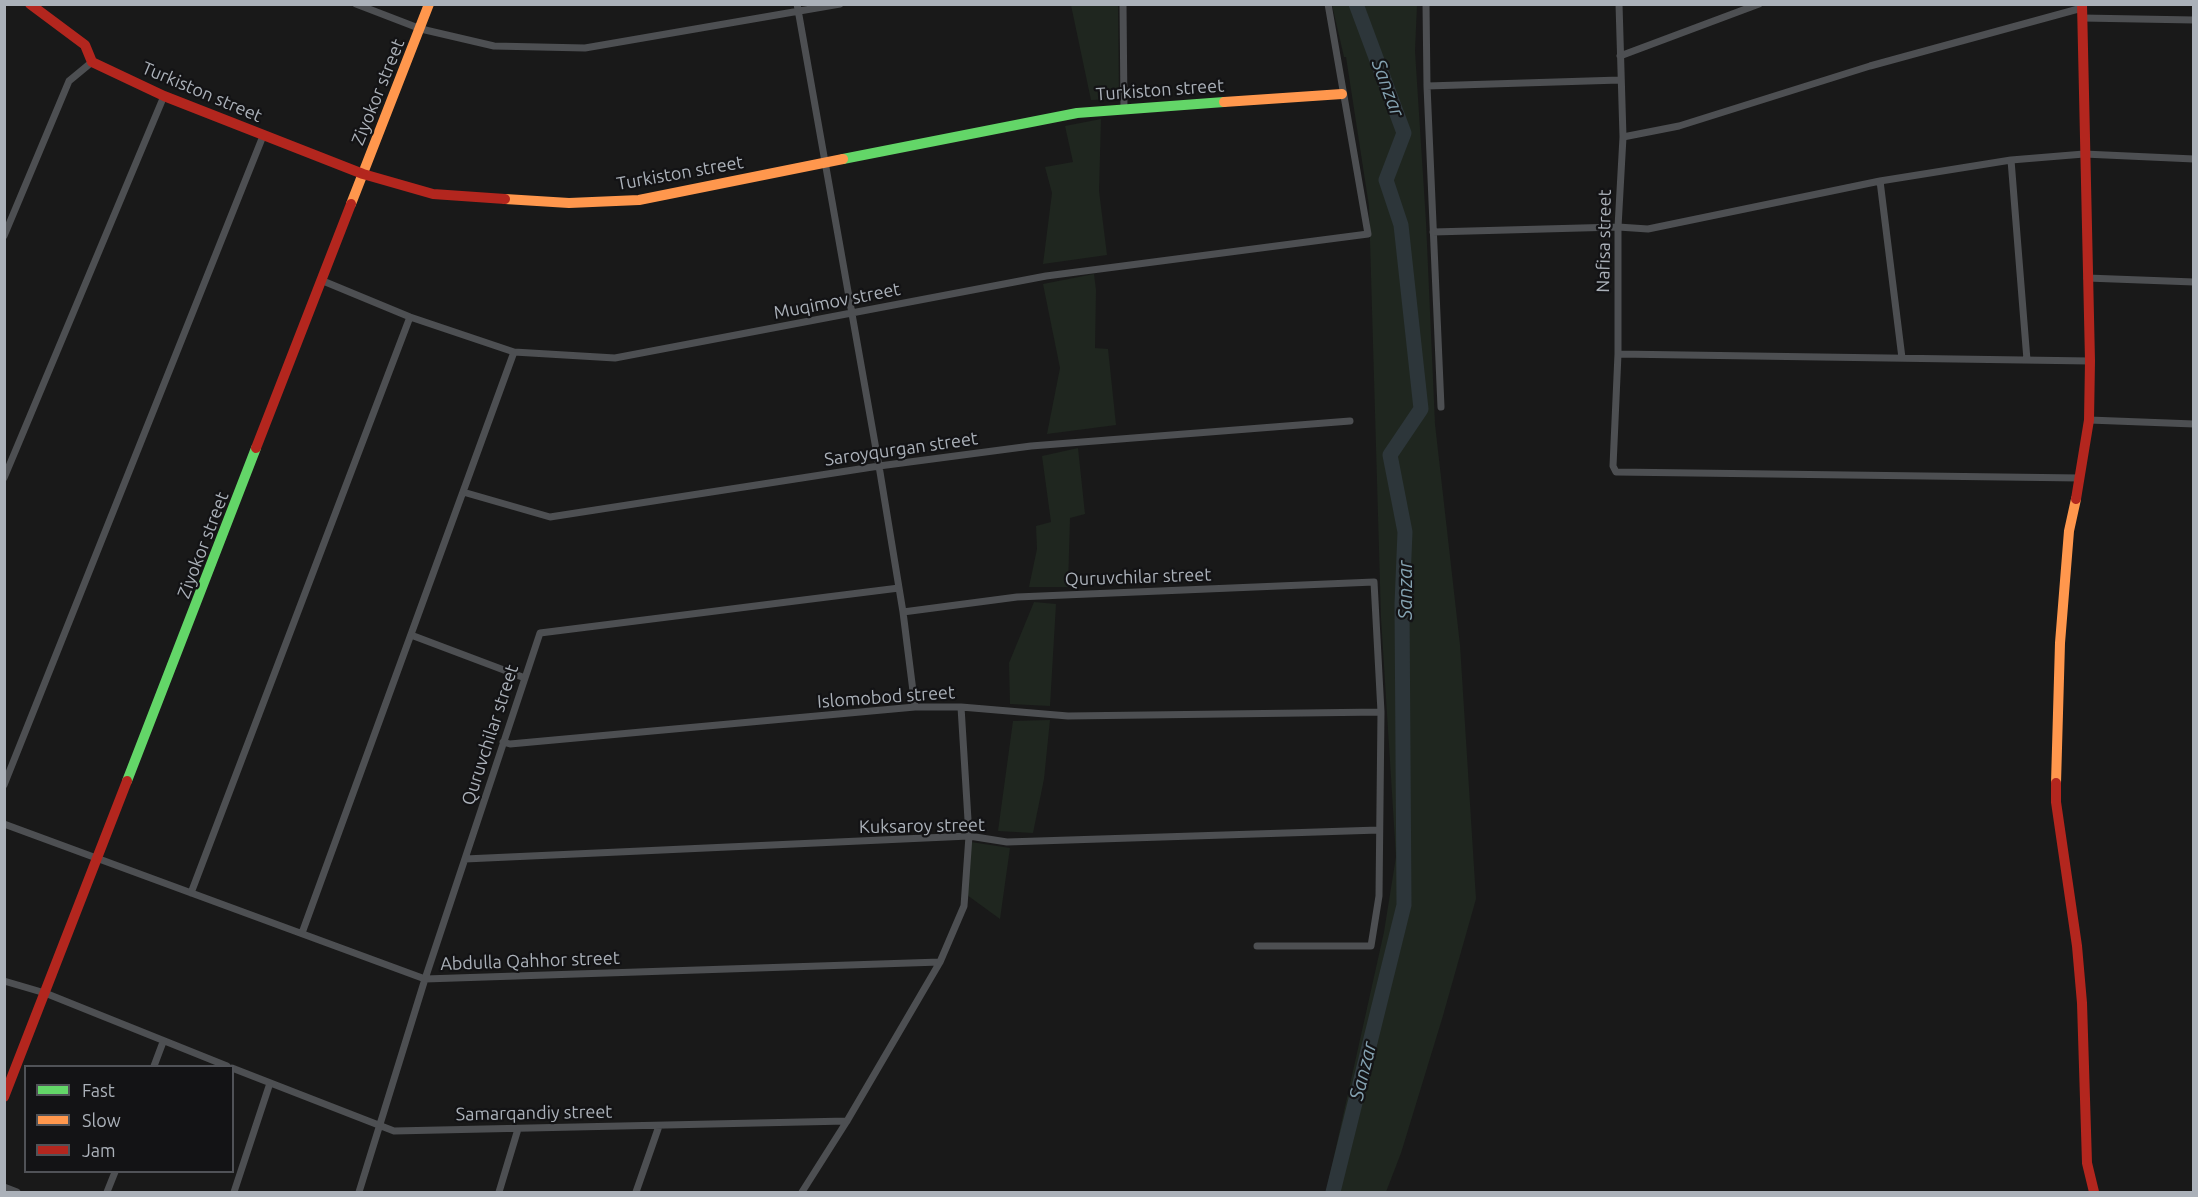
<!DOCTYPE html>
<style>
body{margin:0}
#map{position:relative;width:2198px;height:1197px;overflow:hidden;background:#191919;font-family:Ubuntu,sans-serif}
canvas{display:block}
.frame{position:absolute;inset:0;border:6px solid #abb1b9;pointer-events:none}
.legend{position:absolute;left:24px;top:1065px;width:210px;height:108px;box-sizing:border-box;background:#131315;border:2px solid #505257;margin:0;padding:8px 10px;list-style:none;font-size:18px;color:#abb1b9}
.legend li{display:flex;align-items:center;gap:12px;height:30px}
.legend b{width:30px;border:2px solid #505257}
</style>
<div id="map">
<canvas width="2198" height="1197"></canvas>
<div class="frame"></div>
<ul class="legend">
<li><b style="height:8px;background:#63d668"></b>Fast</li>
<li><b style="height:8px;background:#ff974d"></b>Slow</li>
<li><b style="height:8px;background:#b3261e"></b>Jam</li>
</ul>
</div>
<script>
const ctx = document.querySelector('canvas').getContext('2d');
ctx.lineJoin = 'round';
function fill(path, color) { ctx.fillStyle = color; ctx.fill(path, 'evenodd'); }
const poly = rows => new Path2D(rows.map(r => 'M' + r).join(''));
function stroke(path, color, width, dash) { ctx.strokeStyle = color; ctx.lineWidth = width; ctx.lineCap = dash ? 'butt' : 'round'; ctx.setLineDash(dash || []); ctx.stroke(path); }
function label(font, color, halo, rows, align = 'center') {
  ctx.font = font + ' Ubuntu,sans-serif'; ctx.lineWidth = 4.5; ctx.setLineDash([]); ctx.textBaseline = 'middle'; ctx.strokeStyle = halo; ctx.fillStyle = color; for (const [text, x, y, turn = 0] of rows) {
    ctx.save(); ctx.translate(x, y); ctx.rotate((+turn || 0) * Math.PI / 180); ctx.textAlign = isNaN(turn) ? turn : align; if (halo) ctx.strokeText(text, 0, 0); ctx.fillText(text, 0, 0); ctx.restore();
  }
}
fill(poly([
 [1071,5,1118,5,1119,99,1091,100],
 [1332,5,1417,5,1415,51,1426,222,1435,424,1460,645,1476,899,1442,1019,1401,1153,1386,1192,1326,1192,1384,932,1396,857,1381,618,1369,206,1346,57,1344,57],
 [1101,119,1099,191,1107,255,1043,264,1052,193,1045,167,1073,162,1065,126],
 [1094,274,1096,290,1095,348,1108,349,1116,425,1047,434,1060,368,1043,284],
 [1078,448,1085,514,1070,518,1068,587,1029,587,1037,549,1036,526,1051,522,1042,456],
 [1034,602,1056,604,1050,706,1010,704,1009,663],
 [1050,720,1044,779,1033,833,998,831,1013,721],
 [971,842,1010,848,1000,919,967,895]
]), '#1f261f');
stroke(poly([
 [1333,1192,1404,905,1402,604,1405,532,1390,455,1421,409,1401,225,1386,180,1404,133,1356,4]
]), '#2d363a', 15);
stroke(poly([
 [356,4,421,29,494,46,585,48,840,4],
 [797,4,879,466,903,612,915,707],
 [1123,4,1124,109],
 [1426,4,1427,86,1441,407],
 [1619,4,1623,137,1618,227,1618,354,1613,466,1616,472,2080,478],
 [2082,18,2194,20],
 [1620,56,1759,4],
 [1427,86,1620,80],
 [1623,137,1679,126,1870,66,2082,8],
 [2011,160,2027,360],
 [1880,181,1902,358],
 [1433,232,1618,227,1648,229,1880,181,2011,160,2084,154,2194,159],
 [4,236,69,81,92,62],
 [2087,278,2194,282],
 [323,281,410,317,514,352,615,358,1046,276,1368,234,1328,4],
 [1618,354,2090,361],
 [2089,420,2194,424],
 [4,478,164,96],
 [463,492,550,517,879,466,1031,446,1350,421],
 [903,612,1017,597,1374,582,1381,712,1379,896,1371,946,1257,946],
 [411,635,525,678],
 [503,742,510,744,915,707,961,707,1068,716,1381,712],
 [4,785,263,136],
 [4,824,425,979,940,962],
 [465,859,969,836,1007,842,1379,830],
 [191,893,410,317],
 [302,933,514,352],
 [4,981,45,993,227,1066],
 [154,1066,163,1042],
 [232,1068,394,1131,847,1121],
 [4,1187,17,1192],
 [107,1192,115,1172],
 [234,1192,270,1083],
 [359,1192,425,979,540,633,899,588],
 [499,1192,518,1129],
 [636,1192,659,1126],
 [802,1192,847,1121,940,962,964,906,969,836,961,707]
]), '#4d4f52', 7);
stroke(poly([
 [843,159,1077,113,1224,102],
 [127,781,256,448]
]), '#63d668', 10);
stroke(poly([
 [1224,102,1342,94],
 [505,199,569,203,639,200,843,159],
 [351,204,429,4],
 [2056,783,2060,643,2069,531,2076,499]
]), '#ff974d', 10);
stroke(poly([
 [30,4,85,45,92,62,164,96,363,174,433,194,505,199],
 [256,448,351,204],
 [2076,499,2089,420,2090,361,2082,4],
 [2056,783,2056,802,2077,946,2082,1003,2087,1163,2094,1192],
 [4,1097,127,781]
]), '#b3261e', 10);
label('18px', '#abb1b9', '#131315', [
 ["Turkiston street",1160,90,-4],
 ["Turkiston street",202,92,23],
 ["Ziyokor street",378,92,-68],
 ["Turkiston street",680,173,-10],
 ["Nafisa street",1604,241,-89],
 ["Muqimov street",837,301,-11],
 ["Saroyqurgan street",901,449,-8],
 ["Ziyokor street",203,545,-69],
 ["Quruvchilar street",1138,577,-2],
 ["Islomobod street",886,697,-4],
 ["Quruvchilar street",490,735,-72],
 ["Kuksaroy street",922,826,-1],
 ["Abdulla Qahhor street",530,961,-2],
 ["Samarqandiy street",534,1113,-1]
]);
label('italic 20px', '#84a2b1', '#131315', [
 ["Sanzar",1388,88,70],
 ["Sanzar",1405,590,-90],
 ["Sanzar",1363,1071,-76]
]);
</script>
